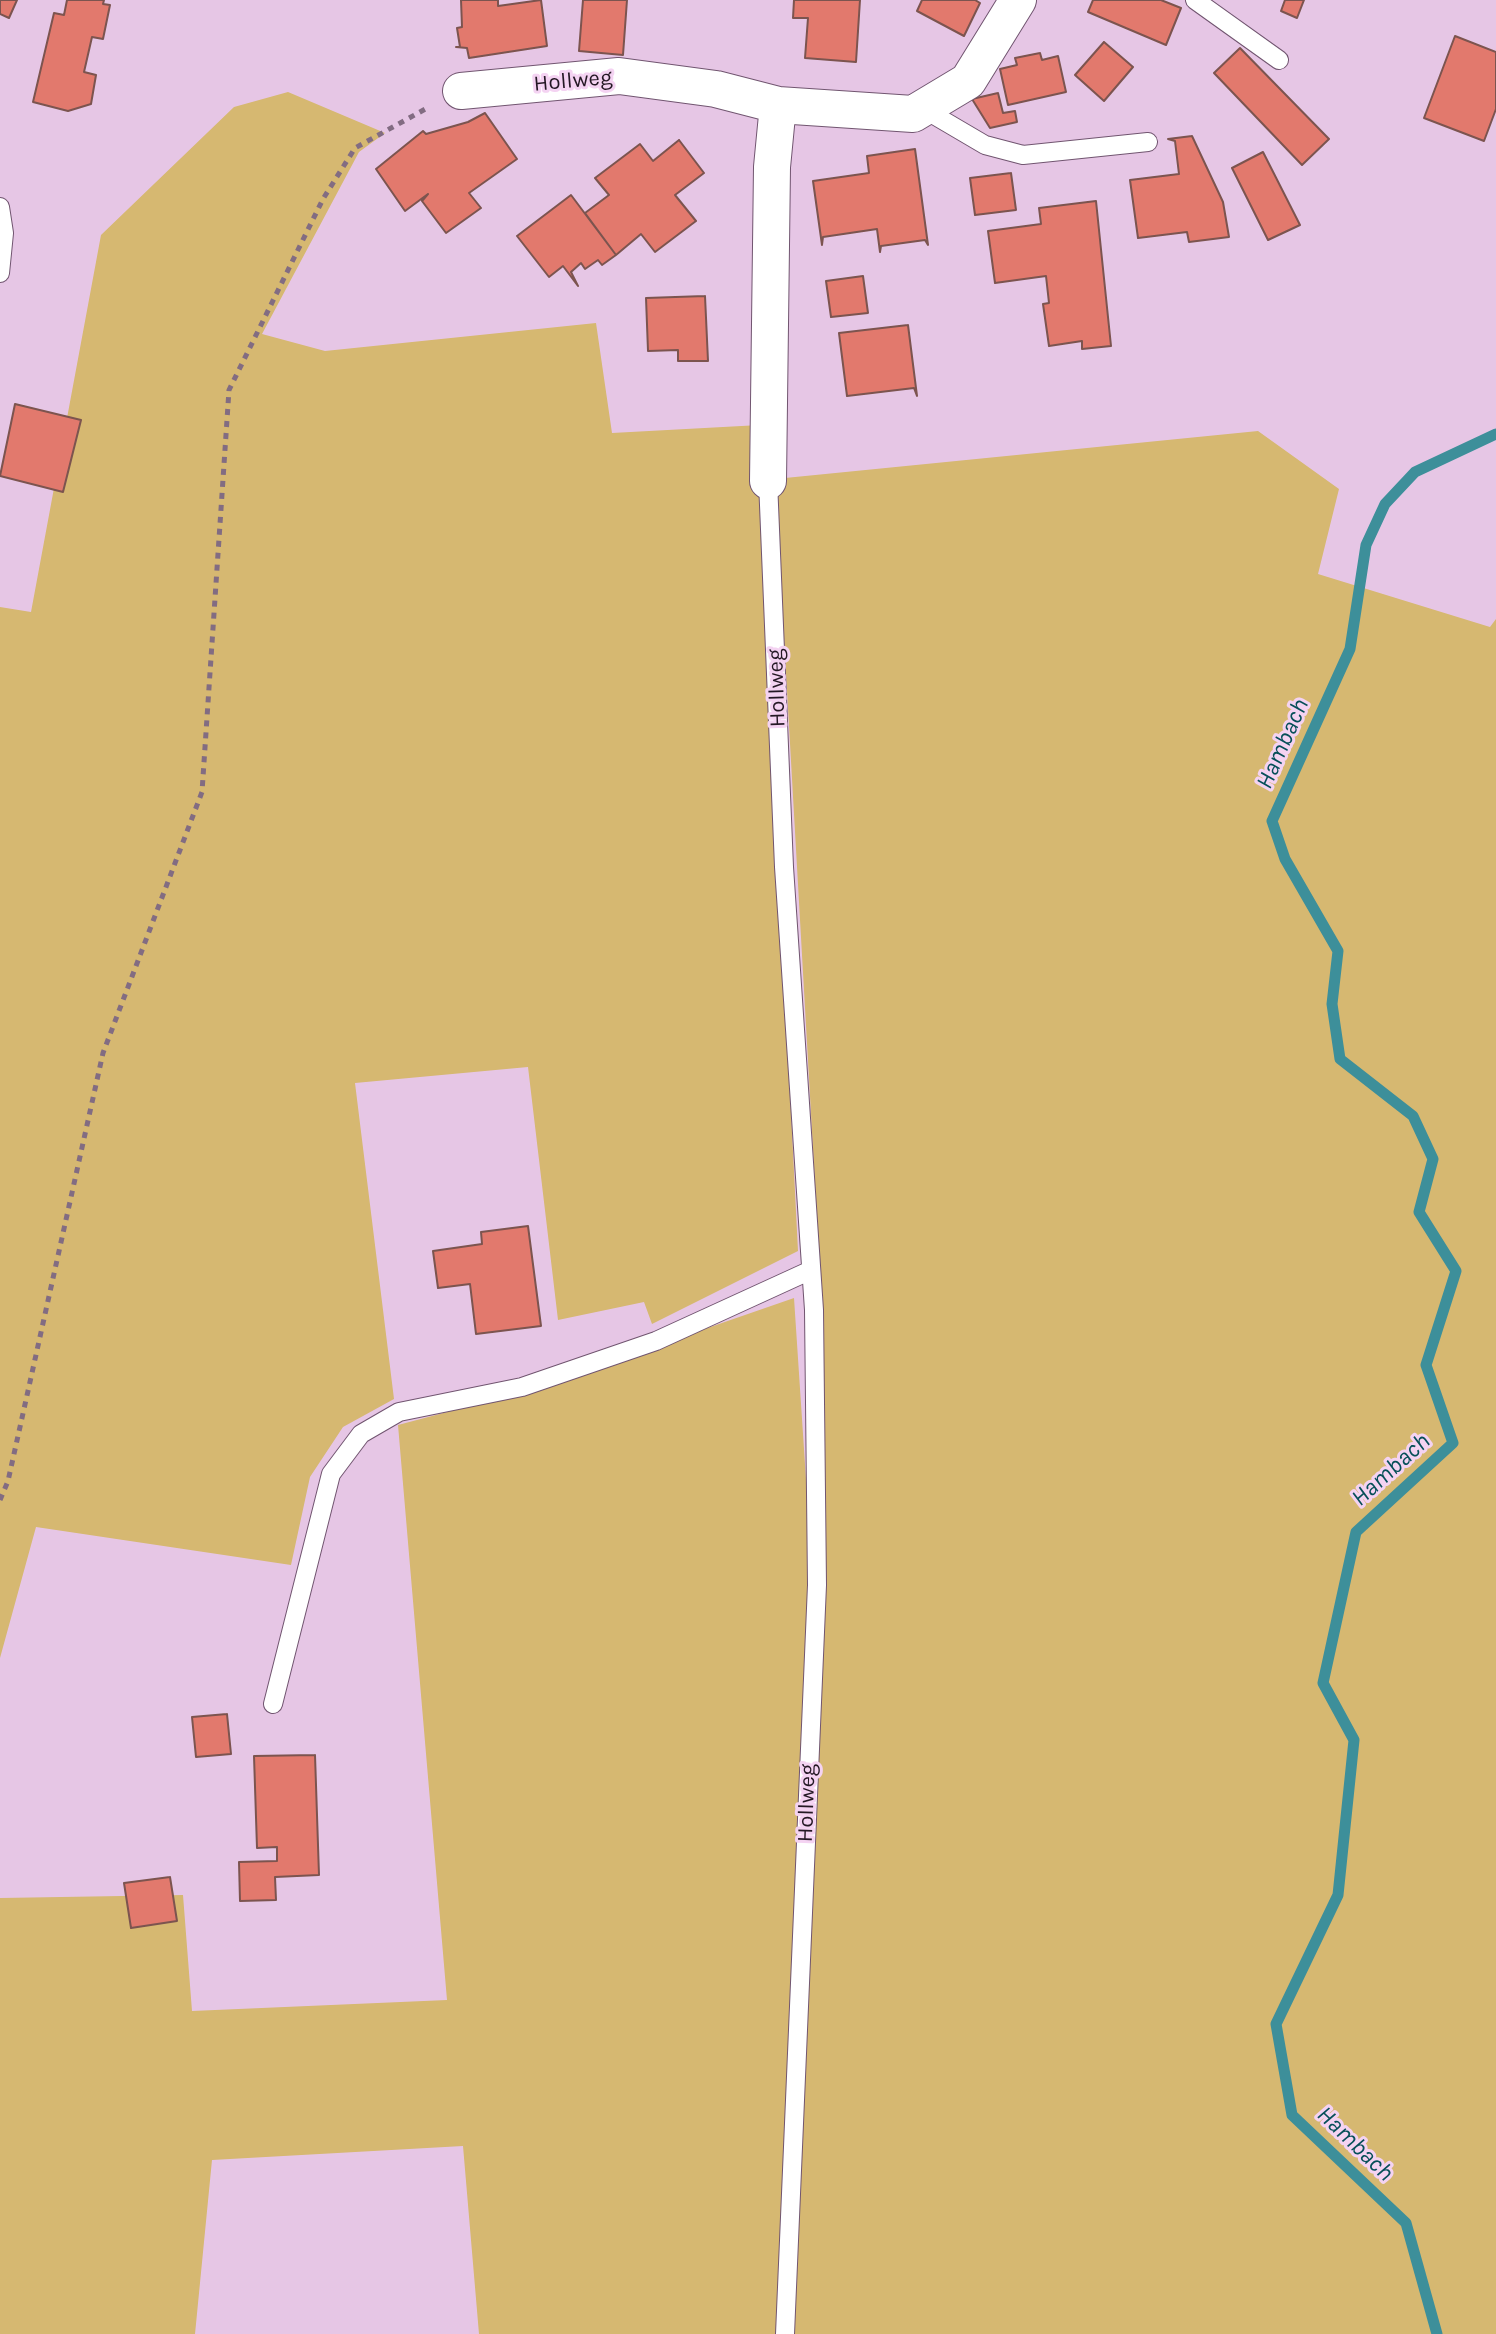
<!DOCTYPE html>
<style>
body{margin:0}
canvas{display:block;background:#e6c6e5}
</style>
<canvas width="1496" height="2334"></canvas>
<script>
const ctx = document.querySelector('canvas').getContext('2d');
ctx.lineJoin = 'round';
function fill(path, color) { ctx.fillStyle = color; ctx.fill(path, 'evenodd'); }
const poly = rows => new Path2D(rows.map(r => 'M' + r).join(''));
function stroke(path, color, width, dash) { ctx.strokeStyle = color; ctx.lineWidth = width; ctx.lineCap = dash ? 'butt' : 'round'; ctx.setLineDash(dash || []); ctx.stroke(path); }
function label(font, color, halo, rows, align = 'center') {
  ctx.font = font + ' Karla,sans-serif'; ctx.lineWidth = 6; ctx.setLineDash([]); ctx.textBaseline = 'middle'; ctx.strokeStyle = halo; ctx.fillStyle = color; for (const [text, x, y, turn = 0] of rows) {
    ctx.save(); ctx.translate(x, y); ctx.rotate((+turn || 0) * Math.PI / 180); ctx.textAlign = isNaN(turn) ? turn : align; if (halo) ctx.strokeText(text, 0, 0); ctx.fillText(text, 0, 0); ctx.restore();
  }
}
fill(poly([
 [288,92,385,133,359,152,262,334,325,351,596,323,612,433,760,425,759,480,798,1251,652,1324,644,1302,558,1320,528,1067,355,1083,394,1399,343,1427,310,1477,291,1565,36,1527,0,1658,0,607,31,612,101,235,234,107],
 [1258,431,1339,489,1318,574,1490,627,1496,619,1496,2334,789,2334,821,1290,775,479],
 [794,1298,813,1585,780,2334,479,2334,463,2146,212,2160,195,2334,0,2334,0,1898,183,1895,192,2011,447,2000,398,1425,523,1392]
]), '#d6b871');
stroke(poly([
 [1437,2334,1406,2223,1292,2115,1276,2024,1338,1895,1354,1740,1323,1683,1356,1532,1453,1443,1426,1365,1456,1271,1419,1212,1433,1159,1413,1116,1340,1059,1332,1004,1338,951,1285,859,1272,821,1350,649,1366,545,1385,504,1415,472,1496,434]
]), '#3d8f9a', 11);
const building = poly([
 [0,0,17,0,9,18,0,14,0,0],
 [67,0,104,0,103,4,110,5,103,39,92,37,84,72,96,75,91,104,68,111,33,102,54,13,64,15,67,0],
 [461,0,498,0,498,6,541,0,547,46,469,58,467,48,456,47,460,47,457,28,462,27,461,0],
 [583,0,627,0,623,55,579,51,583,0],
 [794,0,860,0,856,62,805,58,808,18,793,18,794,0],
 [922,0,975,0,980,3,964,36,917,11,922,0],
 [1093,0,1161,0,1181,8,1166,45,1088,12,1093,0],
 [1285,0,1304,0,1297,18,1281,11,1285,0],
 [1455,36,1496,52,1496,109,1484,141,1424,118,1455,36],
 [1104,42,1133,67,1104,101,1075,75,1104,42],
 [1240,48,1329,139,1302,165,1214,73,1240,48],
 [1040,53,1042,60,1058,56,1066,92,1008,105,1000,69,1017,65,1015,58,1040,53],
 [998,93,1003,113,1015,111,1017,122,990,128,972,99,998,93],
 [485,113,517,159,469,193,481,208,446,233,422,201,428,194,405,211,376,169,423,131,426,134,468,122,485,113],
 [1192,136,1223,202,1229,237,1189,242,1187,232,1138,238,1130,180,1179,174,1175,141,1168,139,1192,136],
 [679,140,704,173,675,195,696,221,655,252,641,234,616,255,585,213,609,195,595,178,640,144,653,161,679,140],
 [915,149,928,245,925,240,881,246,880,252,877,229,823,237,822,245,813,181,869,173,867,156,915,149],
 [1263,152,1300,225,1268,240,1232,168,1263,152],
 [1011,173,1016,210,975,215,970,178,1011,173],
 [571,195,616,255,602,265,598,260,585,269,581,263,571,272,578,286,563,266,549,277,517,236,571,195],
 [1096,201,1111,346,1082,349,1082,341,1049,346,1043,304,1049,303,1046,276,995,283,988,231,1041,224,1039,208,1096,201],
 [863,276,868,313,831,317,826,281,863,276],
 [705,296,708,361,678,361,678,350,648,351,646,298,705,296],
 [908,325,917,396,914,388,847,396,839,333,908,325],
 [15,404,81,420,63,492,0,476,15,404],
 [528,1226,541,1326,476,1334,470,1284,438,1288,433,1251,482,1244,481,1232,528,1226],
 [227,1714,231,1754,196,1757,192,1717,227,1714],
 [315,1755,319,1875,275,1877,276,1900,240,1901,239,1862,277,1861,277,1847,257,1848,254,1756,315,1755],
 [170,1877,177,1921,131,1928,124,1883,170,1877]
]);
fill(building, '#e2796d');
stroke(building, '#7c544f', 2);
const service = poly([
 [1195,0,1279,60],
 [922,108,985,145,1023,155,1148,142],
 [0,207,4,233,0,273],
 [768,481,784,867,814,1310,817,1585,785,2334],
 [273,1704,331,1474,361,1434,399,1412,522,1387,656,1341,809,1271]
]);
const minor = poly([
 [461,91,619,76,716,89,778,105],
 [768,481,772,167,778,105,913,114,968,81,1018,0]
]);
stroke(service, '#715570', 20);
stroke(minor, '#715570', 38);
stroke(poly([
 [0,1500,8,1481,103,1053,202,792,229,390,323,199,355,148,429,107]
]), '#826c82', 5, [6, 6]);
stroke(service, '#fff', 18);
stroke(minor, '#fff', 36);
label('22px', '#241824', '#f4d3f2', [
 ["Hollweg",573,81,-5],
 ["Hollweg",777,688,-92],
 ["Hollweg",807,1803,-88]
]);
label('italic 24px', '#064f58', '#f4d3f2', [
 ["Hambach",1283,744,-66],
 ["Hambach",1391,1470,-42],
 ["Hambach",1355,2144,44]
]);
</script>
